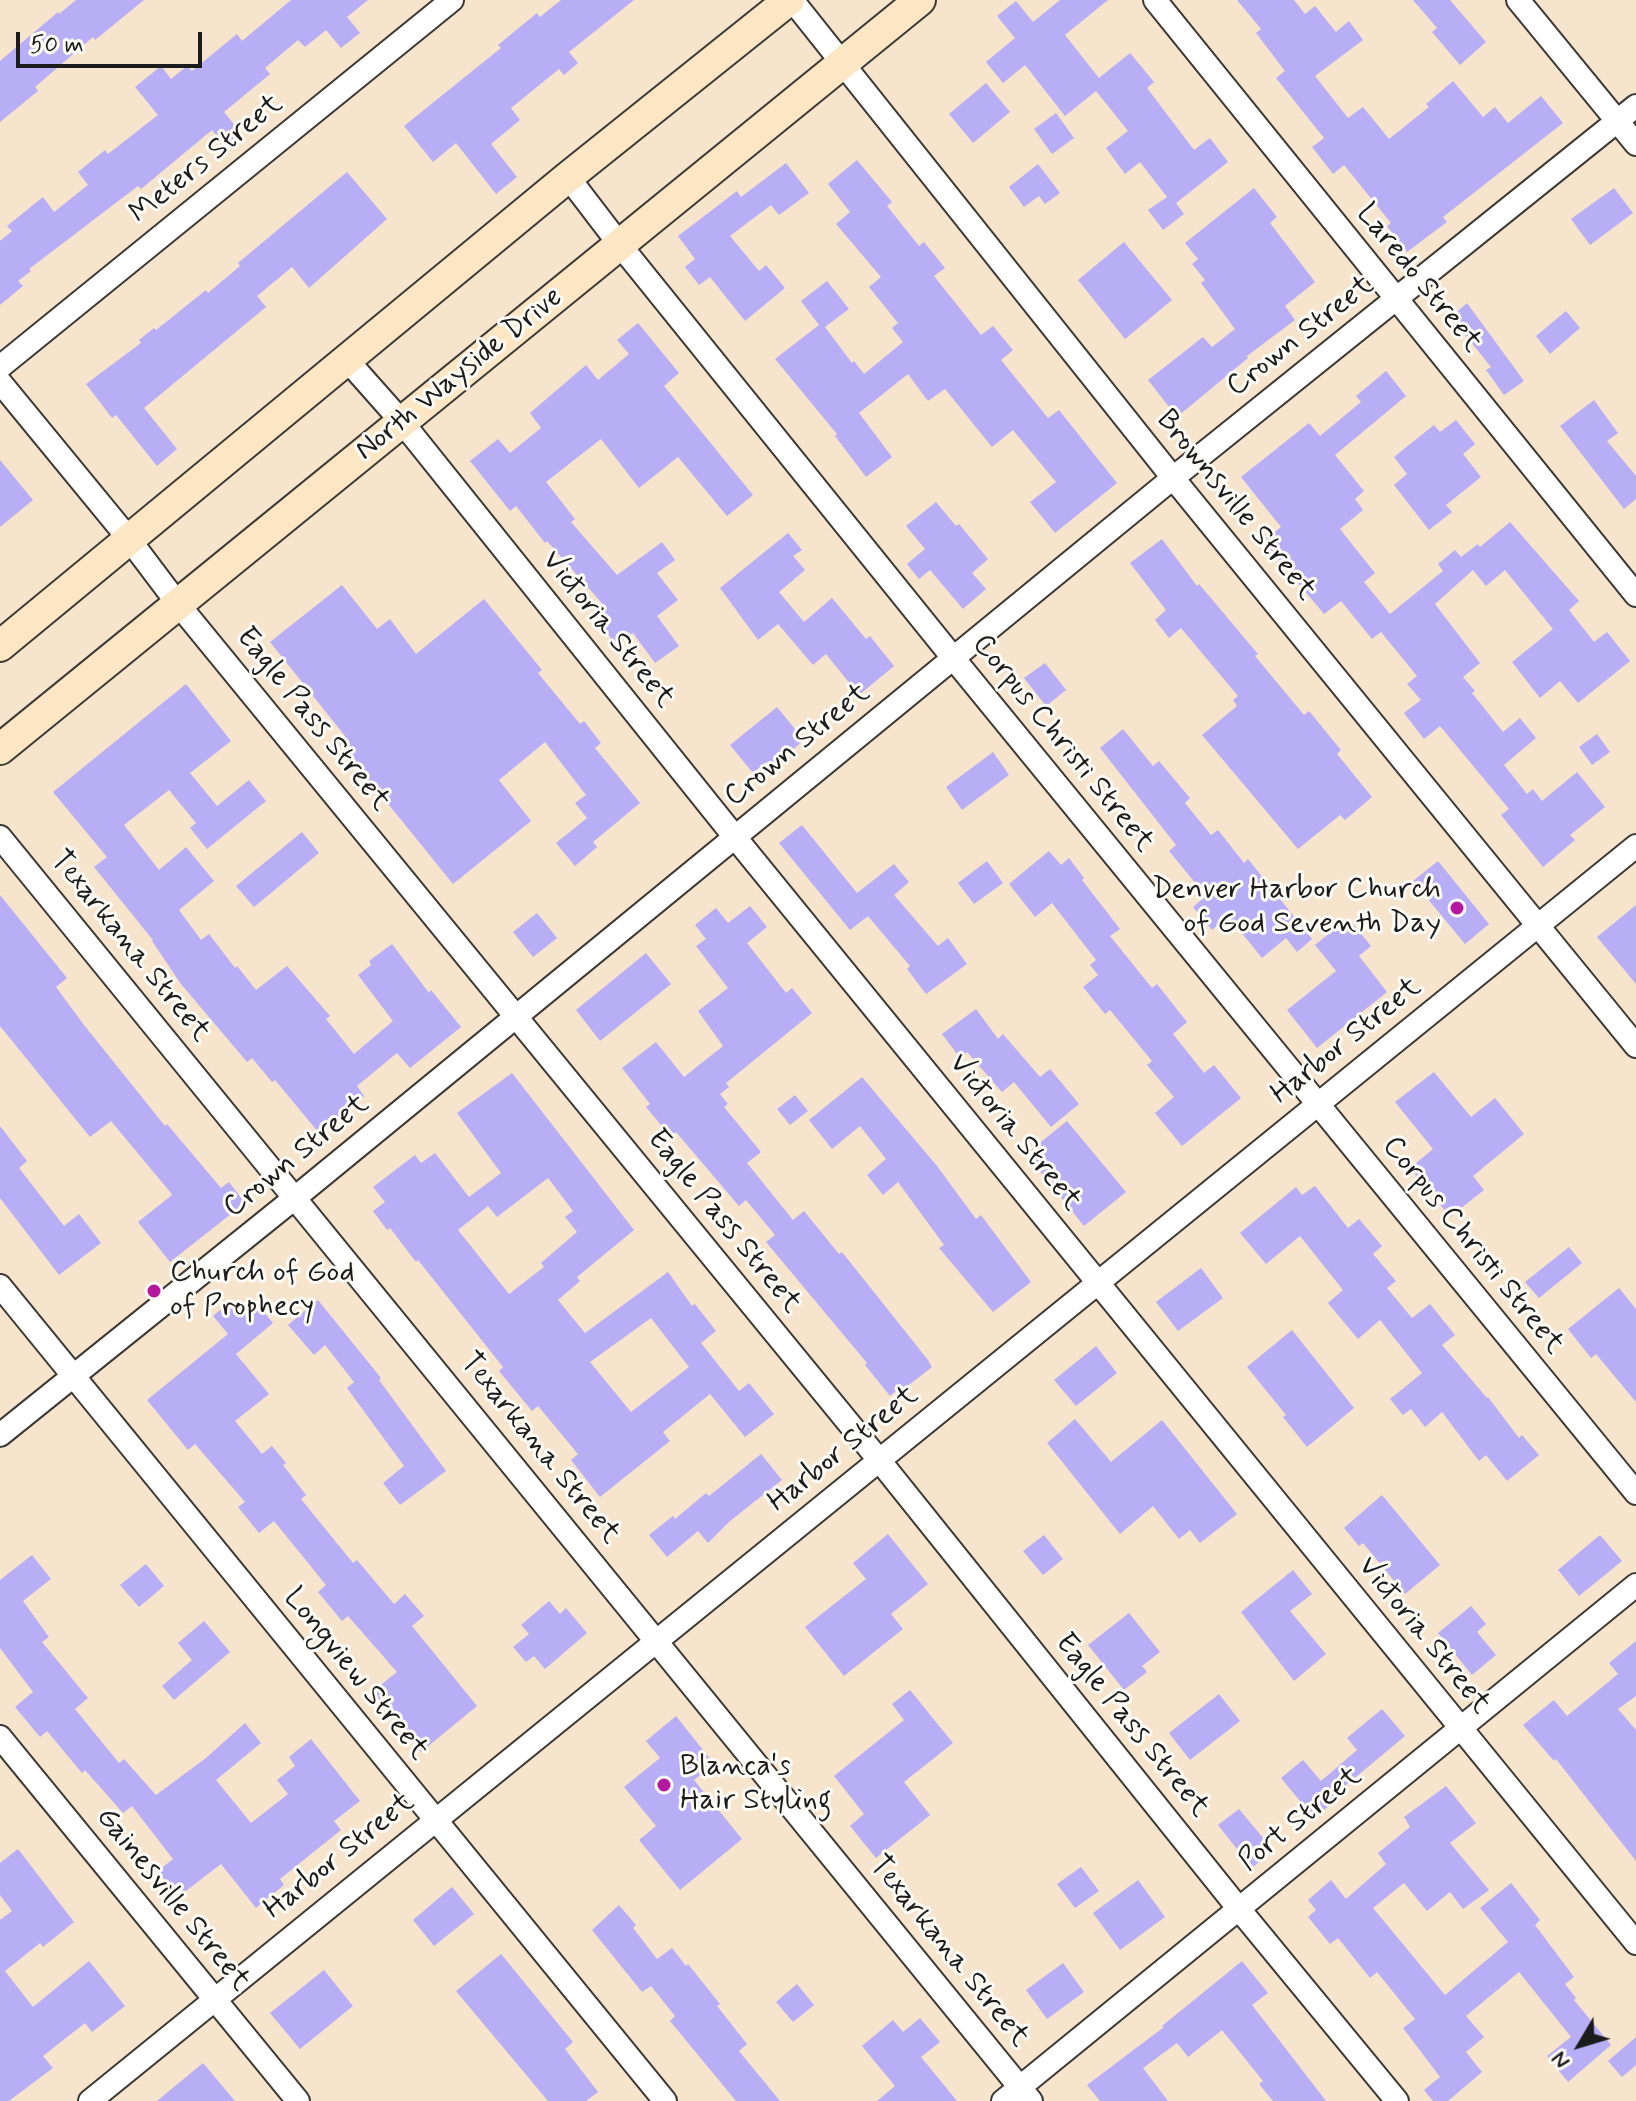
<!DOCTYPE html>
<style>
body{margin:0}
#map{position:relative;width:1636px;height:2101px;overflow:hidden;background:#f6e4cc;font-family:Mynerve,sans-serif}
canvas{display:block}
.north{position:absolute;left:1540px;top:2005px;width:80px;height:80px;-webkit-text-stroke:6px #fdfcf7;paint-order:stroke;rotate:232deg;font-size:22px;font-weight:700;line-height:32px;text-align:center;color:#1c1c1c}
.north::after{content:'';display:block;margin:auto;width:28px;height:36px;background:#1c1c1c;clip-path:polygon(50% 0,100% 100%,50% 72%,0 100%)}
.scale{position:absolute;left:16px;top:32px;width:186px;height:36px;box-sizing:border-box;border:4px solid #1c1c1c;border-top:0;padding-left:10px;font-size:24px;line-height:28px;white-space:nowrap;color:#1c1c1c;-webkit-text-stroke:6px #fdfcf7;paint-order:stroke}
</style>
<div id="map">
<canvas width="1636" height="2101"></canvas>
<div class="north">N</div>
<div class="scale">50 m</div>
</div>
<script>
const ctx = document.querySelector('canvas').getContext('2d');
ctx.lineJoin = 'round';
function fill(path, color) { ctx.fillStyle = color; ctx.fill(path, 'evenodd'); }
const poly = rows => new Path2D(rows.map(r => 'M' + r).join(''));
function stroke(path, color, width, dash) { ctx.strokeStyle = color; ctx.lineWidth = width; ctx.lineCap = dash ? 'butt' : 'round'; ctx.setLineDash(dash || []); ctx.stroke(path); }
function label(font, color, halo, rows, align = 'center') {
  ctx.font = font + ' Mynerve,sans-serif'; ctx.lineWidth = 6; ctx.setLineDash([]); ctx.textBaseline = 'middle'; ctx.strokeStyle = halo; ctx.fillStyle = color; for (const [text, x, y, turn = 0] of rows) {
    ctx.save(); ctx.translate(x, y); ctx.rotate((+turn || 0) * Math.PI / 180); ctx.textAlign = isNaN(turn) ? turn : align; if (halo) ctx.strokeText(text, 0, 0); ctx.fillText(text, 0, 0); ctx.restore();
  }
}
fill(poly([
 [76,0,144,0,95,40,93,37,35,87,38,91,0,122,0,61,58,12,59,14],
 [291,0,368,0,347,17,360,33,341,48,326,30,305,47,298,40,265,68,270,74,224,112,241,133,225,146,212,130,141,189,138,186,29,269,31,271,18,281,23,286,0,305,0,241,12,231,7,226,43,197,54,212,88,185,78,172,105,150,108,154,158,115,135,87,161,66,171,79,187,66,192,71,237,34,242,41],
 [561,0,634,0,569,52,578,63,564,75,559,69,511,108,520,120,491,144,517,177,496,194,456,143,433,162,404,126,501,48,498,45,537,13,540,17],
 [1060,0,1108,0,1065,35,1099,78,1130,53,1154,82,1147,88,1194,150,1210,138,1228,162,1176,203,1184,214,1163,230,1148,210,1167,197,1140,162,1125,174,1106,148,1128,131,1096,91,1065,116,1025,65,1003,83,986,62,1015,38,997,16,1016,1,1033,22],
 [1237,0,1294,0,1305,14,1315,6,1336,32,1349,21,1363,40,1315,76,1348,118,1363,107,1389,139,1429,107,1426,104,1453,81,1483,117,1495,107,1508,123,1541,96,1563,123,1443,217,1447,222,1407,252,1387,226,1391,223,1344,165,1333,174,1312,147,1324,138,1276,78,1285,71,1256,33,1261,29],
 [1413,0,1450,0,1486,42,1460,65,1432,32,1437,28],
 [986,83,1010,112,973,143,949,114],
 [1056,113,1074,138,1052,154,1034,129],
 [857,160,892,202,887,206,919,246,924,242,945,268,934,276,981,335,993,326,1013,350,1001,360,1048,418,1059,410,1117,483,1055,533,1030,502,1056,482,1013,430,992,447,945,389,928,401,908,374,859,413,892,457,866,477,835,436,837,434,775,359,819,325,801,301,827,281,849,309,825,327,852,363,854,361,864,374,903,342,892,328,898,323,869,287,881,277,836,224,850,212,828,184],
 [786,163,809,193,779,215,771,205,730,236,759,271,766,265,785,288,745,321,710,277,699,285,685,267,695,259,678,236,737,191,741,197],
 [1038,164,1060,193,1045,204,1039,196,1024,207,1009,187],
 [347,172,387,219,309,288,292,267,257,296,266,307,144,408,177,449,157,466,116,415,112,418,86,384,141,343,139,340,154,328,156,330,206,290,208,293,240,266,238,263],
 [1254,188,1277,217,1270,223,1315,282,1285,306,1295,320,1247,356,1248,358,1177,417,1148,380,1203,337,1212,347,1235,329,1201,283,1205,280,1192,264,1198,259,1185,243],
 [1614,188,1633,213,1590,245,1571,219],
 [1124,242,1172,300,1125,339,1078,280],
 [1467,303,1524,381,1504,395,1486,370,1491,367,1451,317],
 [1566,311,1580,328,1550,354,1536,336],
 [638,323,679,373,664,386,753,495,727,516,678,457,639,488,601,439,546,482,575,519,571,522,617,575,662,542,675,560,657,573,678,600,657,616,679,646,655,663,633,633,616,645,595,617,607,609,547,541,545,543,516,506,510,511,470,461,498,439,510,453,541,428,530,413,586,365,598,380,629,354,617,340],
 [1386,371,1406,396,1335,455,1364,491,1355,499,1363,510,1340,529,1375,573,1364,582,1390,614,1443,571,1438,564,1455,550,1461,557,1478,544,1480,547,1510,522,1579,601,1569,610,1594,642,1607,632,1630,661,1578,703,1560,681,1540,698,1512,662,1553,629,1505,570,1486,586,1473,570,1435,604,1480,663,1463,677,1475,691,1472,693,1503,732,1520,718,1536,738,1504,765,1527,794,1533,789,1542,801,1577,772,1605,807,1570,835,1575,840,1543,867,1501,815,1509,809,1440,726,1424,739,1404,713,1421,700,1407,684,1417,676,1381,632,1372,639,1341,601,1324,614,1263,541,1281,527,1241,477,1309,423,1320,436,1361,402,1356,396],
 [1594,400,1618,433,1607,441,1636,476,1636,499,1624,509,1560,426],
 [1456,420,1475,444,1463,454,1481,477,1446,505,1452,512,1429,530,1394,485,1407,474,1394,457,1434,425,1440,432],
 [0,460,33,500,0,527],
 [936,502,956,526,959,524,988,559,972,573,986,589,963,609,930,570,919,579,907,564,925,549,906,526],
 [788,533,802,550,793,556,805,570,779,592,804,622,832,598,866,639,870,636,894,666,859,695,826,654,813,665,778,624,758,640,720,588],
 [1162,539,1197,586,1199,584,1258,654,1255,656,1304,715,1309,711,1341,750,1337,754,1372,797,1345,820,1340,815,1298,849,1202,735,1237,706,1233,700,1238,696,1181,628,1169,638,1155,620,1166,610,1130,563],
 [342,585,377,629,390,619,416,654,484,599,542,670,538,673,580,724,584,721,601,743,595,748,640,803,593,842,597,847,575,866,556,843,587,818,575,803,586,795,545,742,499,780,531,821,453,884,338,742,345,736,270,642],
 [1045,663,1066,690,1046,706,1024,678],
 [186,684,231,741,190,773,217,806,249,780,266,801,207,849,190,828,196,823,169,790,124,825,159,870,186,847,214,881,179,910,201,940,209,934,235,968,237,966,256,990,287,966,330,1016,326,1019,354,1054,393,1021,358,975,371,965,369,961,392,944,429,993,431,990,461,1027,410,1068,397,1053,357,1086,364,1096,319,1133,275,1080,272,1082,252,1058,247,1062,181,984,152,941,153,940,94,867,107,857,53,792],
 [777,707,804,740,771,768,766,762,753,773,730,745],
 [1123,729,1153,766,1159,761,1190,798,1185,803,1211,835,1218,830,1244,863,1248,859,1312,939,1297,952,1286,938,1262,958,1228,916,1212,930,1193,907,1206,896,1169,851,1176,845,1100,748],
 [1597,734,1610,752,1592,765,1579,747],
 [993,752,1009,775,962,810,946,787],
 [802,825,857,893,894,864,909,882,894,895,938,946,948,938,967,964,926,994,907,969,910,966,868,916,850,930,779,843],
 [302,832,319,853,254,907,236,886],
 [1049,851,1061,865,1069,858,1084,878,1082,880,1120,929,1110,936,1152,988,1157,984,1187,1022,1173,1034,1204,1073,1214,1065,1241,1098,1182,1146,1155,1113,1174,1097,1147,1065,1152,1061,1110,1010,1105,1014,1083,987,1098,975,1090,965,1096,960,1052,903,1035,917,1009,884],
 [987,861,1003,883,974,904,958,883],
 [1438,861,1489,924,1465,944,1413,881],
 [0,895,67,978,56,987,84,1025,165,1126,167,1124,221,1188,229,1182,245,1203,170,1262,138,1222,172,1195,171,1193,111,1121,90,1137,0,1026],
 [1636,905,1636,984,1597,937],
 [750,906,767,927,747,943,786,993,792,988,812,1013,726,1083,729,1087,720,1094,728,1104,724,1107,761,1152,747,1163,793,1220,804,1211,839,1254,842,1252,928,1360,932,1367,905,1388,902,1386,890,1396,865,1365,867,1363,766,1242,775,1235,746,1200,739,1206,676,1132,670,1136,646,1107,650,1104,622,1068,656,1042,684,1077,723,1046,698,1011,728,988,696,946,706,939,695,925,716,908,728,923],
 [537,913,557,938,533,957,513,932],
 [1348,918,1371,946,1359,956,1387,992,1317,1048,1287,1010,1336,971,1315,945],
 [646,953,671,984,600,1041,576,1010],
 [976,1009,998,1039,1003,1034,1040,1077,1050,1069,1079,1104,1051,1127,1014,1082,1002,1092,967,1052,960,1058,942,1034],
 [1434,1072,1471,1117,1495,1098,1524,1134,1473,1176,1484,1190,1450,1217,1410,1168,1433,1149,1395,1102],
 [512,1073,634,1230,577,1277,580,1281,558,1300,585,1333,668,1272,692,1306,695,1304,716,1331,701,1343,739,1391,749,1383,774,1414,745,1437,710,1394,663,1432,670,1441,600,1497,571,1460,578,1454,538,1406,532,1411,499,1371,503,1367,418,1260,416,1262,390,1228,387,1230,373,1211,385,1202,373,1187,415,1155,421,1163,435,1153,469,1197,501,1173,457,1113],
 [548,1178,573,1211,565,1217,577,1232,541,1263,544,1267,509,1294,458,1230,488,1206,497,1217],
 [651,1318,689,1367,631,1412,590,1362],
 [862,1077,937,1166,976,1219,981,1215,1031,1282,993,1312,939,1248,944,1245,898,1182,883,1195,867,1175,886,1159,860,1126,832,1149,809,1120],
 [795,1095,808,1111,790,1125,777,1109],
 [1067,1121,1126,1192,1084,1226,1026,1154],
 [0,1126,27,1161,19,1168,64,1226,79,1214,101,1243,59,1275,0,1198],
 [1315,1186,1348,1228,1359,1219,1382,1246,1373,1254,1396,1281,1387,1288,1412,1318,1430,1304,1455,1335,1442,1345,1487,1398,1488,1397,1519,1438,1522,1435,1539,1455,1507,1481,1486,1455,1479,1461,1442,1412,1425,1427,1411,1409,1403,1415,1390,1399,1422,1373,1380,1320,1358,1339,1328,1303,1343,1290,1300,1236,1266,1264,1240,1233,1296,1187,1302,1195],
 [1569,1247,1582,1263,1539,1298,1525,1282],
 [1201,1268,1223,1298,1178,1331,1156,1302],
 [1619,1288,1636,1309,1636,1402,1596,1354,1591,1358,1568,1329],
 [318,1300,381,1378,379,1380,446,1471,400,1505,383,1483,404,1466,347,1388,354,1382,325,1345,314,1355,288,1325],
 [231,1301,242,1314,256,1303,273,1323,236,1354,269,1394,235,1421,262,1454,272,1446,286,1463,283,1465,306,1495,301,1499,353,1563,357,1560,394,1604,405,1594,424,1616,412,1626,477,1706,421,1752,372,1692,397,1672,348,1616,342,1621,318,1592,326,1585,274,1521,259,1533,238,1507,245,1502,195,1444,188,1450,147,1400,228,1334,213,1316],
 [1292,1330,1354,1408,1307,1447,1283,1417,1286,1415,1247,1367],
 [1096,1346,1117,1373,1076,1406,1054,1380],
 [1075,1419,1111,1462,1162,1420,1237,1514,1200,1543,1190,1530,1179,1539,1153,1506,1120,1534,1047,1443],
 [761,1454,782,1480,730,1521,708,1543,698,1531,667,1557,649,1535,673,1516,675,1519,706,1493,709,1496],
 [1382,1495,1440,1565,1405,1594,1363,1543,1359,1546,1344,1528],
 [888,1534,928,1584,891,1614,903,1629,844,1676,805,1627,866,1579,853,1563],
 [1044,1535,1063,1559,1043,1575,1023,1551],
 [1600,1535,1622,1561,1579,1596,1558,1570],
 [32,1555,51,1579,23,1601,49,1637,42,1642,88,1698,75,1709,119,1763,124,1759,156,1795,206,1758,245,1723,261,1743,216,1780,251,1823,288,1794,277,1780,295,1766,289,1757,311,1739,360,1801,334,1821,341,1830,280,1879,284,1885,256,1908,221,1864,178,1897,158,1871,173,1859,132,1806,123,1813,85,1770,82,1773,47,1731,40,1737,15,1707,33,1692,0,1648,0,1580],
 [146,1564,164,1586,139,1607,120,1585],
 [1293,1570,1312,1594,1290,1611,1326,1654,1294,1681,1241,1612],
 [549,1601,560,1614,566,1608,587,1633,545,1669,534,1656,526,1662,513,1647,529,1634,521,1625],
 [1471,1606,1486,1624,1477,1632,1496,1655,1472,1675,1438,1633],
 [1129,1613,1160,1652,1142,1666,1147,1672,1124,1690,1088,1645],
 [204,1621,230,1652,174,1700,162,1686,192,1660,178,1643],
 [1636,1641,1636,1696,1618,1709,1636,1730,1636,1861,1556,1759,1554,1761,1523,1725,1554,1700,1567,1716,1618,1674,1609,1663],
 [910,1690,953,1743,904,1782,930,1815,876,1858,850,1826,864,1814,834,1776,904,1720,892,1704],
 [1219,1694,1240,1721,1190,1760,1169,1733],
 [1382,1709,1405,1736,1333,1796,1336,1800,1314,1818,1281,1778,1303,1760,1321,1781,1357,1750,1347,1738],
 [676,1716,714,1764,694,1780,742,1839,680,1890,639,1840,656,1826,624,1787,660,1758,646,1741],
 [1446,1786,1476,1823,1450,1843,1489,1890,1463,1909,1450,1892,1427,1911,1404,1883,1373,1908,1445,1995,1508,1942,1480,1908,1511,1883,1540,1920,1535,1925,1574,1977,1565,1984,1576,1998,1574,2000,1611,2045,1568,2082,1547,2056,1571,2037,1519,1972,1466,2016,1484,2037,1466,2052,1482,2072,1448,2101,1433,2101,1424,2090,1440,2077,1403,2028,1415,2019,1377,1972,1370,1978,1338,1938,1330,1944,1308,1917,1316,1910,1308,1900,1331,1880,1346,1899,1386,1864,1378,1853,1410,1827,1404,1817],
 [1239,1809,1273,1850,1252,1868,1218,1825],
 [18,1849,74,1922,43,1947,40,1943,5,1971,33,2007,89,1961,125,2006,92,2032,85,2023,43,2056,53,2068,9,2101,0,2101,0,1920,12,1911,0,1895,0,1863],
 [1081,1867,1099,1891,1075,1908,1057,1884],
 [1138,1880,1165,1917,1120,1950,1093,1913],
 [452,1887,474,1914,434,1946,413,1920],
 [619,1905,636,1925,633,1928,657,1959,672,1948,686,1966,688,1964,720,2004,717,2006,747,2044,739,2051,780,2101,736,2101,670,2021,675,2016,651,1986,642,1992,592,1930],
 [501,1954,573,2042,565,2049,598,2092,586,2101,548,2101,456,1991],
 [1242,1961,1268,1993,1252,2005,1326,2101,1273,2101,1259,2084,1263,2081,1222,2030,1188,2057,1177,2043,1143,2068,1168,2101,1100,2101,1087,2085,1164,2027,1162,2026],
 [1063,1963,1084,1992,1047,2019,1026,1990],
 [324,1970,353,2006,300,2049,270,2013],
 [797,1984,814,2005,793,2022,776,2002],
 [920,2018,940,2042,921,2057,957,2101,877,2101,895,2086,862,2046,893,2020,903,2032],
 [1636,2037,1636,2065,1622,2077,1608,2061],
 [203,2063,235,2101,157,2101]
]), '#b8aef6');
const street = poly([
 [792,0,1173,478,1636,1046],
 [1155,0,1636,595],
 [1518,0,1636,144],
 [568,177,620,245,954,659,1636,1493],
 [347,360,402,422,734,836,1636,1943],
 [0,367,452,0],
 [0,382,129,539,178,604,879,1460,1239,1909,1397,2101],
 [0,837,1031,2101],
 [0,1286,665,2101],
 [0,1435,296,1197,1173,478,1636,106],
 [0,1737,298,2101],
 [90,2101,1636,846],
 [1003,2101,1636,1585]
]);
const secondary = poly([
 [0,646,568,177,789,0],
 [0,749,920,0]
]);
stroke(street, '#3d3a36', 26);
stroke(secondary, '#3d3a36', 34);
stroke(street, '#fff', 22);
stroke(secondary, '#fce6c4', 30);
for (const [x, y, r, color] of [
 [1457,908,8,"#b5179e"],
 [154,1291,8,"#b5179e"],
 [664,1785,8,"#b5179e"]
]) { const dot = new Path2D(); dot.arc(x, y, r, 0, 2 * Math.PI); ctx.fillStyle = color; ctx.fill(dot); stroke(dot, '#fdfcf7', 3); }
label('30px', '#1c1c1c', '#fdfcf7', [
 ["Meters Street",207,160,-39],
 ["Laredo Street",1418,279,51],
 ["Crown Street",1301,337,-38],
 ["North Wayside Drive",460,375,-39],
 ["Brownsville Street",1235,506,51],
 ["Victoria Street",607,630,51],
 ["Eagle Pass Street",312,720,51],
 ["Corpus Christi Street",1062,744,51],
 ["Crown Street",798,746,-39],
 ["Texarkana Street",129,947,51],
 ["Harbor Street",1347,1042,-39],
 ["Victoria Street",1014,1133,51],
 ["Crown Street",297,1157,-39],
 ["Eagle Pass Street",723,1222,51],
 ["Corpus Christi Street",1472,1246,51],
 ["Texarkana Street",539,1449,51],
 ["Harbor Street",844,1450,-39],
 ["Victoria Street",1423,1636,51],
 ["Longview Street",355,1675,51],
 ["Eagle Pass Street",1131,1726,51],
 ["Port Street",1301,1820,-39],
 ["Harbor Street",340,1857,-39],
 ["Gainesville Street",172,1900,51],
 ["Texarkana Street",948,1952,51]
]);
label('30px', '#1c1c1c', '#fdfcf7', [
 ["Denver Harbor Church",1441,891,"right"],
 ["of God Seventh Day",1441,925,"right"],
 ["Church of God",170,1274],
 ["of Prophecy",170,1308],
 ["Blanca's",680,1768],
 ["Hair Styling",680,1802]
], 'left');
</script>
